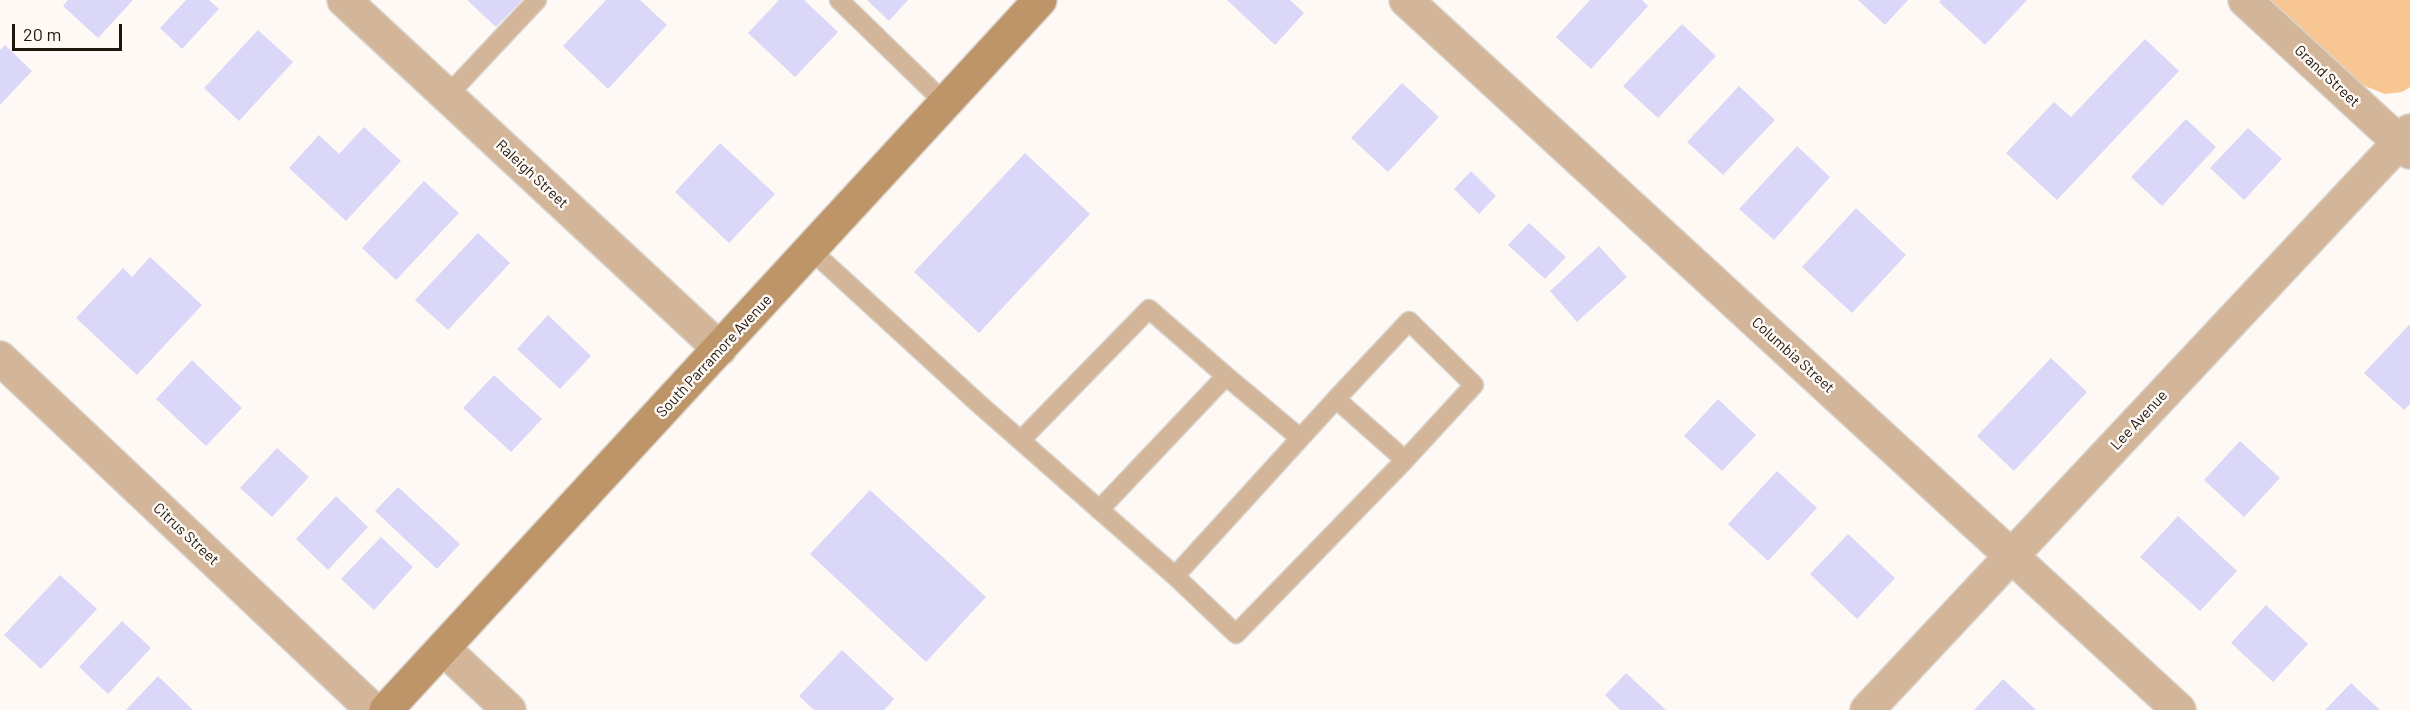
<!DOCTYPE html>
<style>
body{margin:0}
#map{position:relative;width:2410px;height:710px;overflow:hidden;background:#fef9f4;font-family:Barlow,sans-serif}
canvas{display:block}
.scale{position:absolute;left:12px;top:24px;width:110px;height:27px;box-sizing:border-box;border:3px solid #1e150c;border-top:0;padding-left:8px;font-size:18px;line-height:21px;white-space:nowrap;color:#1e150c;-webkit-text-stroke:4px #fef9f4;paint-order:stroke}
</style>
<div id="map">
<canvas width="2410" height="710"></canvas>
<div class="scale">20 m</div>
</div>
<script>
const ctx = document.querySelector('canvas').getContext('2d');
ctx.lineJoin = 'round';
function fill(path, color) { ctx.fillStyle = color; ctx.fill(path, 'evenodd'); }
const poly = rows => new Path2D(rows.map(r => 'M' + r).join(''));
function stroke(path, color, width, dash) { ctx.strokeStyle = color; ctx.lineWidth = width; ctx.lineCap = dash ? 'butt' : 'round'; ctx.setLineDash(dash || []); ctx.stroke(path); }
function label(font, color, halo, rows, align = 'center') {
  ctx.font = font + ' Barlow,sans-serif'; ctx.lineWidth = 5; ctx.setLineDash([]); ctx.textBaseline = 'middle'; ctx.strokeStyle = halo; ctx.fillStyle = color; for (const [text, x, y, turn = 0] of rows) {
    ctx.save(); ctx.translate(x, y); ctx.rotate((+turn || 0) * Math.PI / 180); ctx.textAlign = isNaN(turn) ? turn : align; if (halo) ctx.strokeText(text, 0, 0); ctx.fillText(text, 0, 0); ctx.restore();
  }
}
fill(poly([
 [2270,0,2410,0,2410,87,2402,92,2385,94,2362,85]
]), '#f7c692');
fill(poly([
 [68,0,133,0,98,38,63,6],
 [186,0,209,0,219,9,182,49,160,28],
 [467,0,522,0,496,27],
 [606,0,640,0,667,25,608,89,563,46],
 [779,0,804,0,838,32,795,77,748,33],
 [867,0,908,0,889,21],
 [1227,0,1290,0,1304,13,1275,45],
 [1590,0,1642,0,1648,6,1591,69,1556,37],
 [1858,0,1908,0,1885,25],
 [1941,0,2027,0,1985,45,1939,2],
 [1682,24,1716,56,1658,118,1623,86],
 [258,30,293,62,239,121,204,88],
 [2145,39,2179,71,2057,200,2006,153,2054,102,2071,117],
 [5,45,32,71,0,105,0,50],
 [1402,83,1439,117,1388,172,1351,138],
 [1739,86,1775,120,1723,175,1687,142],
 [2186,119,2216,147,2162,206,2131,177],
 [364,127,401,161,346,221,289,168,319,135,339,154],
 [2248,128,2282,159,2244,200,2210,168],
 [720,143,775,194,729,243,675,192],
 [1797,146,1830,177,1774,240,1739,209],
 [1025,153,1090,214,979,333,914,272],
 [1471,171,1496,196,1479,214,1454,189],
 [424,181,459,213,396,280,362,248],
 [1856,208,1906,255,1852,313,1802,267],
 [1529,223,1566,257,1545,279,1508,245],
 [478,233,510,263,448,330,415,300],
 [1599,246,1627,277,1577,322,1550,291],
 [150,257,202,305,137,375,76,318,123,268,132,277],
 [548,315,591,356,560,389,517,349],
 [2410,324,2410,404,2404,410,2364,373],
 [2051,358,2087,392,2014,471,1977,436],
 [192,360,242,408,206,446,156,399],
 [494,375,542,419,511,452,463,408],
 [1718,399,1756,435,1722,471,1684,436],
 [2240,441,2280,478,2244,517,2204,480],
 [277,448,309,477,272,517,240,488],
 [1777,471,1817,508,1768,561,1728,524],
 [398,487,460,544,437,569,375,511],
 [870,490,986,597,926,662,810,554],
 [336,496,368,527,328,570,296,539],
 [2178,516,2237,571,2200,611,2140,557],
 [1848,534,1895,578,1857,619,1810,574],
 [381,537,413,567,374,610,341,579],
 [60,575,97,609,41,669,4,635],
 [2266,605,2308,644,2273,682,2231,643],
 [122,621,151,648,108,694,79,667],
 [842,650,894,699,884,710,814,710,799,696],
 [1626,673,1666,710,1620,710,1605,695],
 [158,676,193,710,126,710],
 [2003,679,2036,710,1974,710],
 [2351,683,2380,710,2325,710]
]), '#dbd7f9');
const lane = poly([
 [839,0,945,103],
 [447,96,537,0],
 [811,250,979,404,1175,576,1236,634,1405,460,1336,399,1175,576],
 [1336,399,1409,321,1474,385,1405,460],
 [1021,440,1149,309,1226,376],
 [1099,510,1226,376,1300,438]
]);
const street = poly([
 [344,0,720,349],
 [1406,0,2179,710],
 [2245,0,2410,152],
 [0,358,373,710],
 [443,648,509,710],
 [1867,710,2410,131]
]);
const secondary = poly([
 [386,710,1040,0]
]);
stroke(lane, '#dad5cf', 21);
stroke(street, '#dad5cf', 36);
stroke(secondary, '#dad5cf', 36);
stroke(lane, '#d3b699', 18);
stroke(street, '#d3b699', 33);
stroke(secondary, '#be9568', 33);
label('15px', '#1e150c', '#fef9f4', [
 ["Grand Street",2327,76,43],
 ["Raleigh Street",532,174,43],
 ["Columbia Street",1793,355,42],
 ["South Parramore Avenue",714,356,-47],
 ["Lee Avenue",2139,420,-47],
 ["Citrus Street",186,534,43]
]);
</script>
